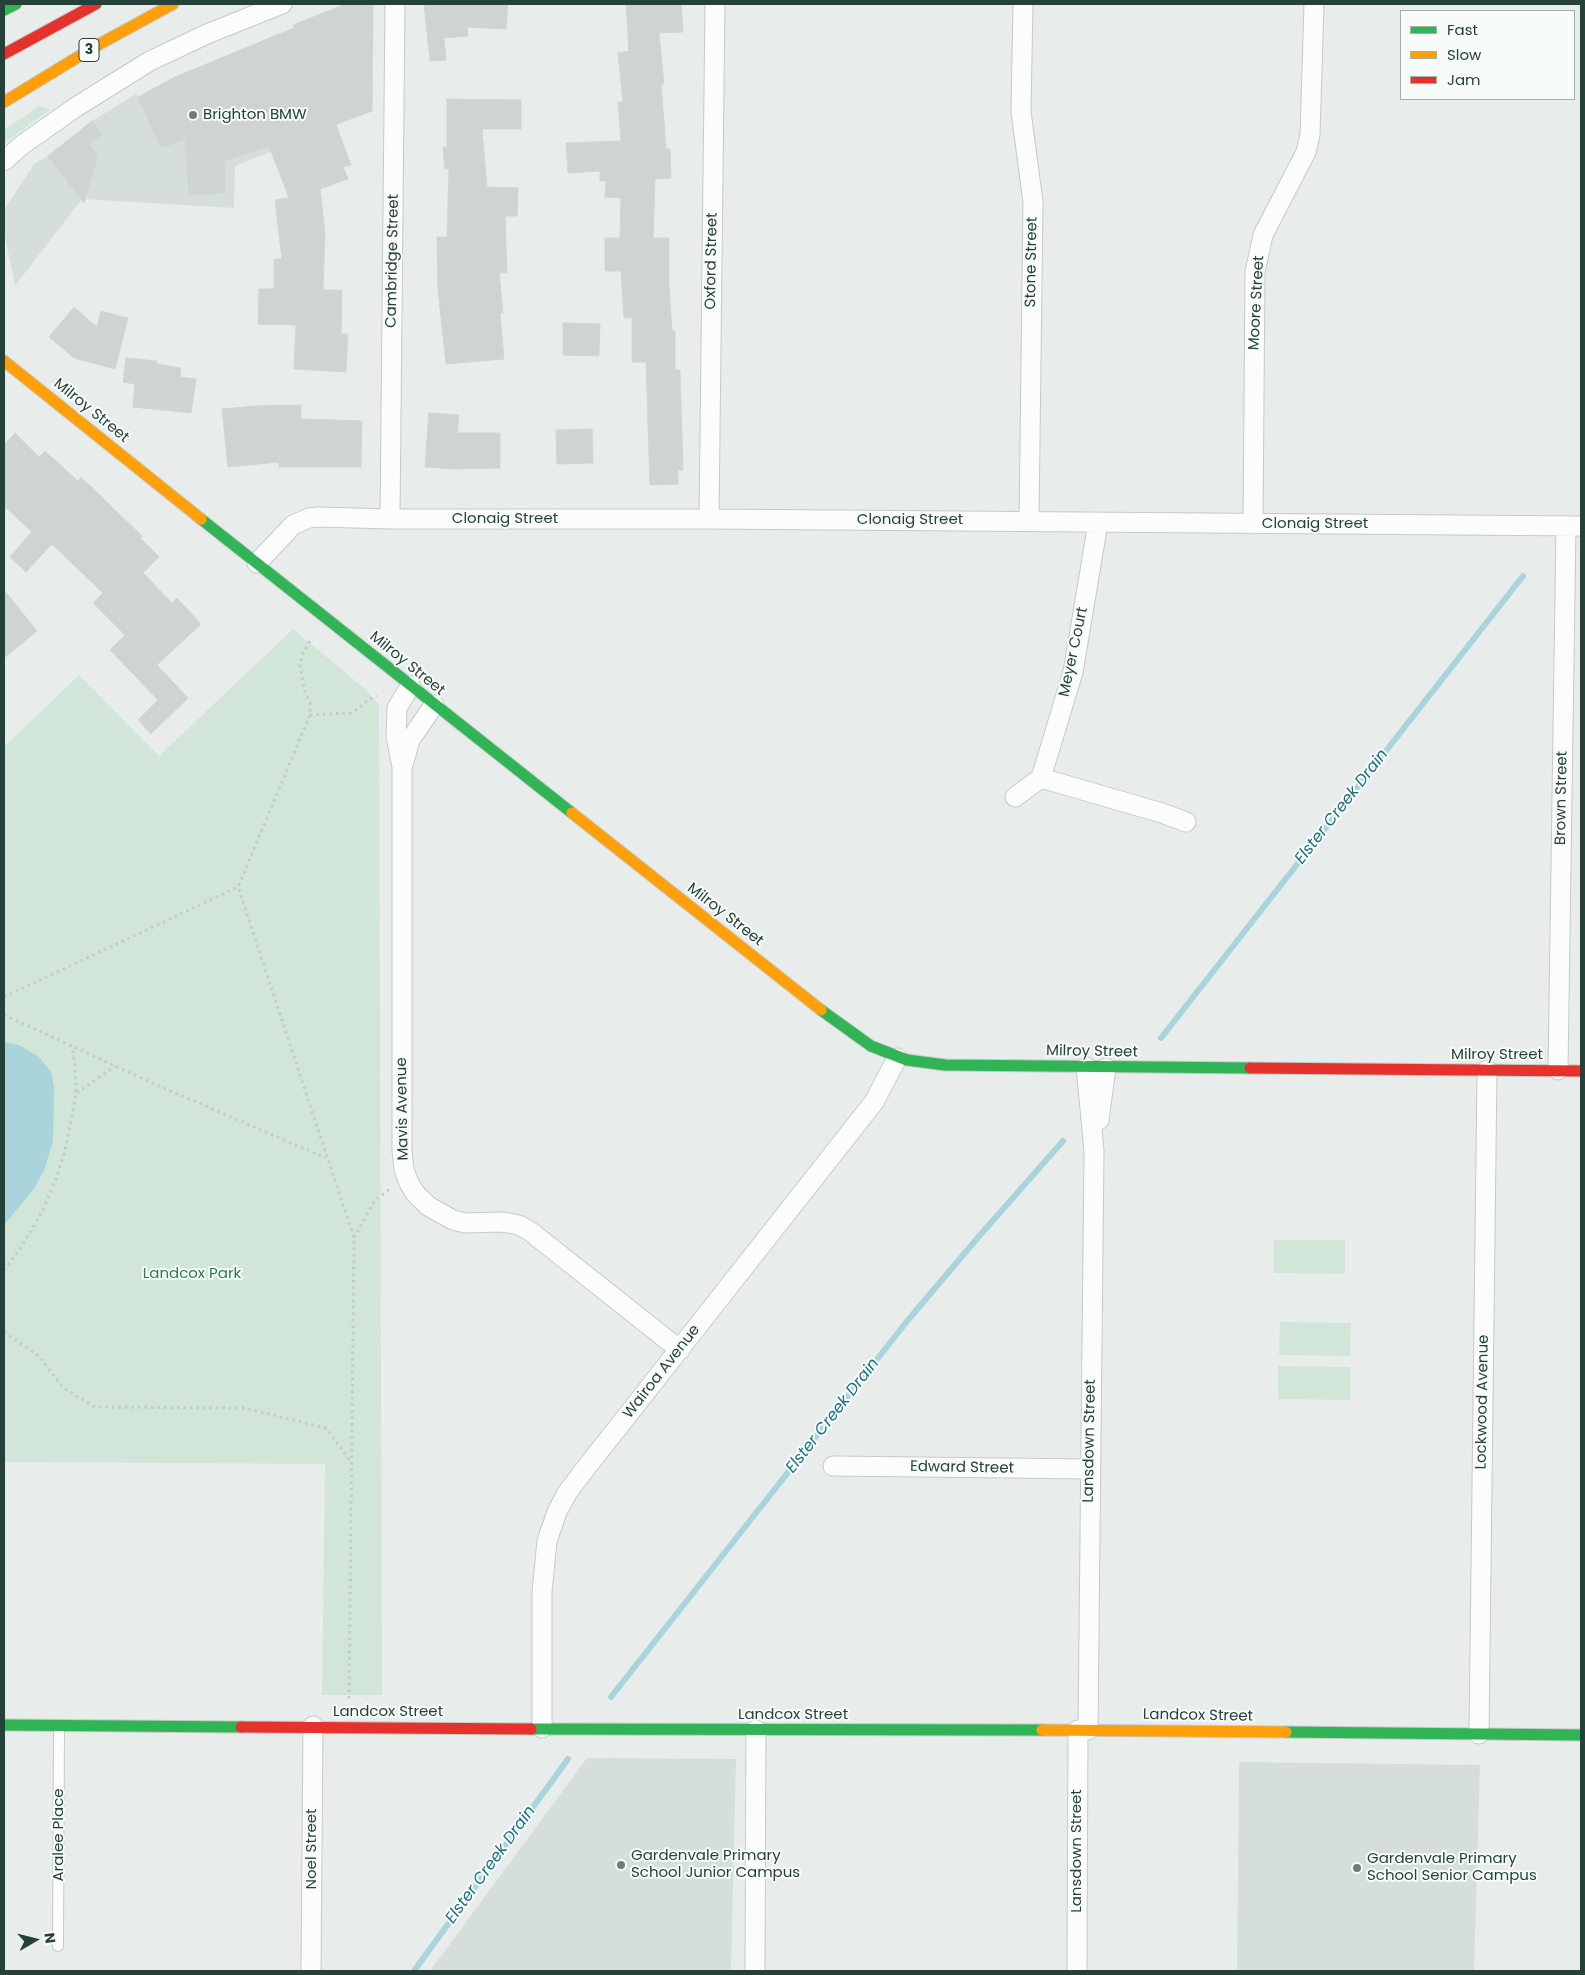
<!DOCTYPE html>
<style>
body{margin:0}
#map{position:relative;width:1585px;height:1975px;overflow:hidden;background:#e8edeb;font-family:Poppins,sans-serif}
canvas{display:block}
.frame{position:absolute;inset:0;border:5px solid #24423a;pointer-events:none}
.legend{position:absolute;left:1400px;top:10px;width:175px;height:90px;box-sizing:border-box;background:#f7fbf9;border:1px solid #a3b1ad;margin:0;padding:6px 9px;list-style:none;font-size:15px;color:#24423a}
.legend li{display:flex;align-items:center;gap:10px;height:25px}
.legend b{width:25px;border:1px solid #a3b1ad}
.north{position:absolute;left:10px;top:1915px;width:50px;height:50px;-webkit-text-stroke:4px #f7fbf9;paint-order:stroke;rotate:82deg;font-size:14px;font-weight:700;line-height:20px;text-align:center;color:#24423a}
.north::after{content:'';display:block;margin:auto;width:18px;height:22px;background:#24423a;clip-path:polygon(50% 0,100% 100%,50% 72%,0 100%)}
</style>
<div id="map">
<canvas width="1585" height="1975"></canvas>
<div class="frame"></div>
<ul class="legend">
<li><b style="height:6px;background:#30b455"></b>Fast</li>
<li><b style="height:6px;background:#ff9f0a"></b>Slow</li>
<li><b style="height:6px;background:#e5322d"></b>Jam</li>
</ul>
<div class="north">N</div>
</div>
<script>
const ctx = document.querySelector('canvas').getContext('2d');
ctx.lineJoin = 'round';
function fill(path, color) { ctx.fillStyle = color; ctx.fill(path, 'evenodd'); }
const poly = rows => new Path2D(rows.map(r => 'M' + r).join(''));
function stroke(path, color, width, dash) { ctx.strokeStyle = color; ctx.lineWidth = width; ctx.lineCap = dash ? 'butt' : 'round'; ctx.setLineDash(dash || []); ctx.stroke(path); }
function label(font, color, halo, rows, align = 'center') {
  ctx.font = font + ' Poppins,sans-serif'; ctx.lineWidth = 4; ctx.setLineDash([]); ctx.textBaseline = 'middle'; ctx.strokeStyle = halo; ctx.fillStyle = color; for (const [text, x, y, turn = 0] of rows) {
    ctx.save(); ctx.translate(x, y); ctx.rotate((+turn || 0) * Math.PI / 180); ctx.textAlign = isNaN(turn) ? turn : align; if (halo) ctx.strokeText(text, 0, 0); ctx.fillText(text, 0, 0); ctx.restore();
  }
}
fill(poly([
 [346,4,373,4,372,111,235,166,234,208,82,199,15,286,4,231,4,210,34,164,48,156,92,121,136,94,138,97,175,77,277,35,296,34,293,25],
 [587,1758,736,1759,731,1971,430,1971],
 [1239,1762,1480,1765,1474,1971,1237,1971]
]), '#d6dedb');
fill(poly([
 [39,106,51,109,4,143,4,130],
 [293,629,364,688,379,705,382,1695,322,1695,325,1464,4,1462,4,747,79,675,159,756],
 [1274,1240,1345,1240,1345,1274,1274,1273],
 [1280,1322,1351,1323,1350,1356,1279,1355],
 [1278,1366,1350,1367,1350,1400,1278,1399]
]), '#d1e6d8');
fill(poly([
 [4,1042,19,1045,39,1057,51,1072,54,1088,53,1141,44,1171,33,1190,4,1225]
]), '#a9d4db');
stroke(poly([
 [1161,1038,1523,576],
 [611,1697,908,1320,981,1234,1063,1141],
 [414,1971,568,1759]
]), '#a9d4db', 6);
const building = poly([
 [346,4,373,4,372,111,336,124,351,165,343,167,348,179,320,189,325,233,323,290,342,290,341,334,348,334,346,372,294,369,296,325,258,324,259,289,274,289,274,259,282,259,275,200,289,198,269,146,225,161,225,193,189,195,185,139,161,148,138,97,175,77,294,28,293,25,346,4],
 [424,4,508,4,506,29,467,27,468,36,444,38,446,60,430,61,424,4],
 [626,4,681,4,683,32,659,33,664,84,661,84,666,149,670,149,671,178,655,179,653,238,669,238,669,286,672,331,675,331,675,370,680,370,683,470,678,470,678,484,650,485,646,362,632,362,632,317,624,318,621,271,605,271,605,238,620,238,621,198,605,197,606,181,600,181,600,171,568,173,566,143,621,141,618,102,623,102,618,53,629,51,626,4],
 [447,99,521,100,521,129,482,129,487,187,518,188,517,216,505,216,507,273,499,273,503,313,500,313,504,359,446,364,438,290,437,237,447,237,449,169,445,169,443,147,447,147,447,99],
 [92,121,102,134,89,144,98,155,84,203,48,156,92,121],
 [74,307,97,327,101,311,128,318,115,369,74,358,49,337,74,307],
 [563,323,600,324,599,356,563,355,563,323],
 [126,358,157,361,157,364,181,368,180,377,196,379,191,413,133,407,135,384,123,382,126,358],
 [301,405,301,419,362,421,361,467,279,467,279,462,228,467,222,409,256,406,301,405],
 [429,413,459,415,457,433,500,433,500,468,455,469,425,467,429,413],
 [592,429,593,463,557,464,556,430,592,429],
 [15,433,39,457,45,451,78,481,81,477,142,536,140,538,159,557,143,573,172,603,177,598,201,624,157,665,188,698,151,734,138,720,158,700,110,650,125,635,93,603,103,593,52,544,26,572,10,557,32,532,4,506,4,445,15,433],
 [4,590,37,631,4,658,4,590]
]);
fill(building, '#cfd4d2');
stroke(building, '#d1d6d4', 1);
const lane = poly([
 [58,1946,59,1727]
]);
const street = poly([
 [1023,4,1021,112,1033,202,1029,521],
 [4,161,22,145,76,107,150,61,207,34,282,4],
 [390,519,395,4],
 [709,519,715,4],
 [1253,524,1255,272,1263,235,1306,152,1310,135,1314,4],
 [257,563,293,525,309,518,318,517,390,519,709,519,1581,526],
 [410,686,397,708,396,736,402,767,402,1151,404,1169,409,1183,415,1193,428,1206,453,1220,465,1223,499,1222,509,1223,519,1225,531,1232,680,1350],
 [403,765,410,740,434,705],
 [1041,778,1162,813,1186,822],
 [1015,797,1041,778,1073,672,1098,523],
 [1086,1067,1094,1151,1088,1730],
 [1558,1070,1566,526],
 [1099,1120,1106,1068],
 [833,1466,1090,1469],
 [542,1728,542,1592,547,1541,557,1512,567,1493,582,1473,874,1102,897,1058],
 [1479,1734,1487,1070],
 [311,1971,313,1726],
 [755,1971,756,1730],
 [1077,1971,1078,1730]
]);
const fast = poly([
 [4,10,16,4],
 [201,519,572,813],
 [821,1010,871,1046,907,1060,945,1065,1250,1068],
 [4,1725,241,1727],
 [531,1729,1042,1730],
 [1286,1732,1581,1735]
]);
const slow = poly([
 [4,102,96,46,173,4],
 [4,361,201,519],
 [572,813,821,1010],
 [1042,1730,1286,1732]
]);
const jam = poly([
 [4,54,96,4],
 [1250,1068,1581,1071],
 [241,1727,531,1729]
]);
stroke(lane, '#c5cac8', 12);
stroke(street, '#c5cac8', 21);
stroke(fast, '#c3cbc8', 13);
stroke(slow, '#c3cbc8', 13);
stroke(jam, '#c3cbc8', 13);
stroke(poly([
 [310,641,303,653,300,665,305,692,310,703,310,715,238,887,354,1238,349,1699],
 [310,715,350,713,356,710,368,700,377,696],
 [4,997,238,887],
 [4,1015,159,1086,326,1158],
 [77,1093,115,1066],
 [354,1238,375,1200,390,1189],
 [4,1270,20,1249,43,1210,56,1179,65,1151,76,1094,75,1065,72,1046],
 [4,1332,39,1356,63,1388,95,1407,245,1408,326,1428,352,1463]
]), '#c3ccca', 3, [2.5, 4]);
stroke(lane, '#fcfcfc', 10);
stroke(street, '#fcfcfc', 19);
stroke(fast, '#30b455', 11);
stroke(slow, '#ff9f0a', 11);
stroke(jam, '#e5322d', 11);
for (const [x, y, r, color] of [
 [193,115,5,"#697e78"],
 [621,1865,5,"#697e78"],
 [1357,1868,5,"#697e78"]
]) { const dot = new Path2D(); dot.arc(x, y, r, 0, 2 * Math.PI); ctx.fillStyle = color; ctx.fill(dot); stroke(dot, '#f7fbf9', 2); }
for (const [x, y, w] of [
 [89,50,20]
]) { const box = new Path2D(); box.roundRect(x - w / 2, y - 11.5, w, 23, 4); ctx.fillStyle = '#f7fbf9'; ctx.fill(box); stroke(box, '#24423a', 1); }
label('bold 14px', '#24423a', null, [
 ["3",89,50]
]);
label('15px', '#24423a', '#f7fbf9', [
 ["Brighton BMW",203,115],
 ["Gardenvale Primary",631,1856],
 ["School Junior Campus",631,1873],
 ["Gardenvale Primary",1367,1859],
 ["School Senior Campus",1367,1876]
], 'left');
label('15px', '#24423a', '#f7fbf9', [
 ["Cambridge Street",393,261,-89],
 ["Oxford Street",712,261,-89],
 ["Stone Street",1032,262,-89],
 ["Moore Street",1257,303,-87],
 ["Milroy Street",91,411,39],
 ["Clonaig Street",505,519],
 ["Clonaig Street",910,520],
 ["Clonaig Street",1315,524],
 ["Meyer Court",1074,652,-78],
 ["Milroy Street",407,664,39],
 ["Brown Street",1562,798,-89],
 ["Milroy Street",725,915,38],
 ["Milroy Street",1092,1052,1],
 ["Milroy Street",1497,1055],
 ["Mavis Avenue",403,1109,-91],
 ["Wairoa Avenue",662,1372,-52],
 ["Lockwood Avenue",1483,1402,-89],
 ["Lansdown Street",1090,1441,-89],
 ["Edward Street",962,1468,1],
 ["Landcox Street",388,1712],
 ["Landcox Street",793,1715],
 ["Landcox Street",1198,1716,1],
 ["Aralee Place",59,1835,-90],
 ["Noel Street",312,1849,-90],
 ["Lansdown Street",1077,1851,-90]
]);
label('15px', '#2d7a4b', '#f7fbf9', [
 ["Landcox Park",192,1274]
]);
label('italic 16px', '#1c6f80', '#f7fbf9', [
 ["Elster Creek Drain",1342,807,-52],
 ["Elster Creek Drain",833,1416,-52],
 ["Elster Creek Drain",491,1865,-54]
]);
</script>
